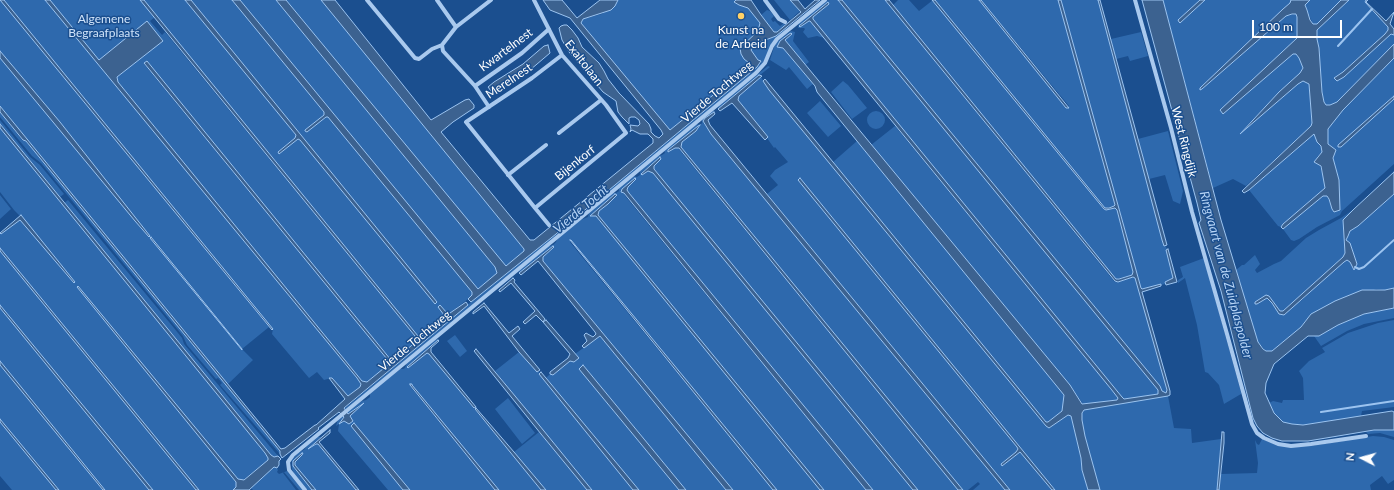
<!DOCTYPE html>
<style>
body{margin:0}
#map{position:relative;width:1394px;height:490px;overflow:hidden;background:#1b4f8f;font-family:Lato,sans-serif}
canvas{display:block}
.north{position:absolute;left:1342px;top:438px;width:40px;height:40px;-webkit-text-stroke:3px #1b4f8f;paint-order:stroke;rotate:276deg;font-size:11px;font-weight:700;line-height:16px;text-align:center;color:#fff}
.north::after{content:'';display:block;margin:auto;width:14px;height:18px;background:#fff;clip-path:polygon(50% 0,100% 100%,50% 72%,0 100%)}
.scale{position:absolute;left:1252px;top:20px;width:90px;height:18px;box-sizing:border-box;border:2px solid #fff;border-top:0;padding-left:5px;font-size:12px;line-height:14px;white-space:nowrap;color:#fff;-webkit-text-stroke:3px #1b4f8f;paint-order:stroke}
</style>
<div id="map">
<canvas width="1394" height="490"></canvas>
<div class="north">N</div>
<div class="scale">100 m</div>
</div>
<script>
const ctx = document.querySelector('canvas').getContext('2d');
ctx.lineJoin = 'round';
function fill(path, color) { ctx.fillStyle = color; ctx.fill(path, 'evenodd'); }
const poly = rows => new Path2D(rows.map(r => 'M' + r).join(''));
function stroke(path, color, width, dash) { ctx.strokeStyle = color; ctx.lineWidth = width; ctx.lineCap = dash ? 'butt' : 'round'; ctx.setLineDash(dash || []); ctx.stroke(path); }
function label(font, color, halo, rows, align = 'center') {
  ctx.font = font + ' Lato,sans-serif'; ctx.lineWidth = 3; ctx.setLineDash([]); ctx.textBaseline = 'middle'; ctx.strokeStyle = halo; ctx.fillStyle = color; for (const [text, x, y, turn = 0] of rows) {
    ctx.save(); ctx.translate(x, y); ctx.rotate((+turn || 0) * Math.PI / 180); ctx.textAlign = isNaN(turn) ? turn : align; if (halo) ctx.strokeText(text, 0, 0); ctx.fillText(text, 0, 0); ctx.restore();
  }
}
fill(poly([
 [0,0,269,327,242,349,253,360,228,384,0,106,0,58,149,237,60,122,0,51],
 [151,237,242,349,242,350,150,238],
 [4,0,45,0,357,378,361,384,360,387,348,396,331,378,324,380,317,372,309,378,272,334,273,329],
 [48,0,141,0,155,17,150,21,162,35,165,32,415,336,417,341,394,360,391,360,147,61,144,64,387,359,390,364,367,382,362,381,118,82,117,77,163,41,148,23,100,64],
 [144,0,185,0,296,135,295,138,278,152,279,154,298,139,300,140,435,304,437,302,191,0,232,0,324,112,324,115,305,130,305,131,307,132,326,117,328,117,472,292,472,295,468,299,450,313,447,313,440,306,438,307,444,315,443,318,422,337,418,336],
 [240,0,276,0,495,267,497,273,480,288,476,288],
 [286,0,321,0,452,160,524,249,524,251,506,266,504,266],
 [618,0,742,0,765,26,744,59,749,63,749,67,670,130,584,29,585,28,581,23,583,19,602,14],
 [774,0,791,0,800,11,790,20],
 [830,0,838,0,1159,390,1158,394,1124,399,1122,397,813,19,813,17,829,4,828,2,800,27,809,21,810,21,824,38,817,36,808,38,803,32,805,29,804,28,798,28,799,23,825,1],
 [842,0,885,0,1114,281,1118,282,1133,277,1135,278,1167,390,1166,392,1164,393,1162,391,1160,386],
 [898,0,909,0,919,11,933,0,1104,209,1106,210,1115,208,1117,210,1133,272,1133,275,1116,279,893,5],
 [935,0,979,0,1066,108,1069,106,981,0,1058,0,1115,205,1114,206,1105,208],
 [1061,0,1098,0,1164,246,1165,245,1167,249,1173,278,1165,284,1142,289,1141,288],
 [1163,0,1200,0,1178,20,1180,23,1205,0,1291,0,1290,3,1283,9,1201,90,1286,16,1296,14,1297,17,1297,38,1293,41,1293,54,1296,54,1299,58,1303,68,1300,73,1279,92,1243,130,1303,80,1309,84,1312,123,1311,126,1246,186,1233,179,1213,188],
 [1310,0,1341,0,1317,24,1313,24,1308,13,1305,5],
 [1349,0,1366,0,1365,2,1388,27,1388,30,1385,34,1343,72,1334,78,1344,77,1391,34,1394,35,1394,44,1337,102,1330,105,1326,105,1324,102,1322,92,1319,48,1317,39,1317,30],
 [767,10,770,11,774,16,771,19,773,22,775,21,780,26,784,23,785,25,776,32,774,32,761,15],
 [787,26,788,29,772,43,763,64,759,69,602,198,601,196,757,67,761,63,752,53,751,50,752,47,758,42,776,36],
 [791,31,795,32,793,41,809,62,805,65,785,40,792,34,791,33,780,41,783,48,813,84,807,89,789,67,786,70,770,60,775,44,779,40],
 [1141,32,1148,56,1130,61,1128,56,1116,59,1111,39],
 [1394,58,1394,164,1342,211,1340,215,1317,227,1299,239,1294,241,1291,240,1283,229,1322,196,1327,196,1329,200,1332,209,1339,187,1339,180,1334,163,1333,158,1336,150,1327,144,1328,129,1343,110],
 [768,66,770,67,718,109,719,105],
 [761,77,769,90,1046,426,1049,428,1068,415,1071,416,1081,458,1082,470,1088,490,1055,490,800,178,798,180,1017,447,1018,449,1016,452,1001,464,1001,466,1020,452,1052,490,1010,490,767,194,778,185,770,176,775,170,788,162,775,147,774,148,767,138,768,137,738,100,739,96],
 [843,81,848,85,867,108,852,119,831,92],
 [820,101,841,126,828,137,807,113],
 [712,111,715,112,705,118,703,122,711,134,1005,490,973,490,980,484,978,482,968,490,963,490,681,147,682,142,696,131,700,126,699,125,668,150,669,152,675,148,678,148,958,490,918,490,654,169,654,166,661,159,661,157,641,173,642,175,648,171,653,173,913,490,873,490,629,193,627,190,628,187,636,178,623,192,626,197,866,490,824,490,598,215,599,211,608,204,616,195,615,194,590,216,596,216,820,490,777,490,571,240,570,242,773,490,733,490,543,261,543,257,554,247,553,246,520,273,521,275,519,273,520,270,549,246,553,245,556,242,557,239,578,221,588,217,589,213,613,193,616,193,619,191,619,187,633,176,637,177,640,175,640,171,658,156,662,155,665,153,664,150,696,124,700,125,702,123,702,119],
 '867 120a9 9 0 1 1 18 0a9 9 0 1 1-18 0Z',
 [0,112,22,140,26,141,280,451,280,454,220,385,222,383,218,378,216,379,187,345,183,336,41,163,32,156,0,117],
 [0,120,30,157,40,165,64,194,60,197,0,124],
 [895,126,1111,389,1118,398,1117,400,1083,404,1070,385,871,145],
 [0,128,265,453,268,458,268,460,243,480,238,479,78,287,77,287,236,482,236,487,233,490,199,490,0,248,0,234,20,220,74,283,75,282,21,216,20,216,14,210,0,192],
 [1168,131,1183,191,1180,204,1173,201,1165,175,1149,179,1138,139],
 [1313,134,1314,134,1317,142,1321,146,1322,152,1317,157,1324,178,1325,188,1281,227,1278,226,1249,190],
 [857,141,1065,395,1062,411,1048,422,1046,422,833,162],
 [1394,194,1394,288,1385,290,1376,289,1305,321,1301,327,1272,351,1266,351,1258,342,1236,270,1242,265,1244,265,1255,255,1260,264,1255,270,1257,273,1274,264,1281,261,1306,238,1319,230,1341,218,1354,209,1343,221,1345,253,1343,257,1283,311,1280,311,1269,296,1266,295,1257,304,1266,298,1272,303,1279,314,1302,300,1328,275,1344,262,1347,260,1350,262,1354,269,1357,264,1346,240,1350,231,1358,226],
 [0,195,11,209,0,219],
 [68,200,174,328,182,338,184,344,278,456,274,457,271,455,169,331,64,203],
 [556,234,557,235,345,410,344,409,471,302],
 [0,251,196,490,153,490,0,305],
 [1204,258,1241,392,1241,394,1224,404,1219,385,1208,373,1205,372,1197,325,1185,278,1178,283,1178,280,1183,277,1180,267],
 [0,308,149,490,105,490,0,361],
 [1391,308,1394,308,1394,318,1364,324,1347,331,1321,346,1314,336,1319,336,1338,325,1364,314],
 [1394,320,1394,407,1362,411,1361,416,1303,425,1292,424,1283,422,1274,413,1269,403,1273,401,1282,403,1283,400,1304,400,1303,378,1299,371,1309,361,1325,352,1322,348,1348,333,1378,323],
 [455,335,467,351,460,357,447,341],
 [600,336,726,490,686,490,583,365,579,369,679,490,639,490,546,378,550,374,553,375,570,361,578,358,575,354],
 [436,339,438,340,408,368,427,353,429,354,541,490,499,490,410,384,410,386,495,490,410,490,354,423,351,426,403,490,388,490,338,431,339,424,336,426,338,419,342,416,344,416,340,424,344,421,349,424,353,421,349,416,364,403,348,414,347,412,362,401,366,400,370,397,370,393,400,369,403,369,405,368,407,362],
 [519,352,537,372,538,371,540,373,539,374,633,490,592,490,543,431,495,371],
 [0,365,103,490,59,490,0,419],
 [1168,396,1174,428,1191,429,1192,443,1221,439,1217,490,1100,490,1085,437,1082,420,1082,413,1084,410],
 [508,398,535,433,522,444,495,409],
 [0,422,56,490,12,490,0,476],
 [329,430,308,449,309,449,316,444,318,444,356,490,316,490,295,465,295,462,302,453,293,461,294,468,312,490,306,490,295,476,292,469,292,460,298,453,305,449,306,446,317,437,321,437],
 [1374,430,1394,430,1394,437,1380,433,1368,434,1366,432],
 [539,432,587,490,546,490,514,452],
 [1373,436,1384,437,1394,440,1394,480,1388,484,1382,476,1370,485,1371,490,1219,490,1221,474,1257,473,1258,463,1255,440,1257,444,1259,445,1262,439,1278,446,1312,446],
 [274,467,277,468,278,470,277,472,279,474,287,471,303,490,299,490,284,472,283,473,296,490,253,490,251,488]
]), '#2e69ad');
const water = poly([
 [0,0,4,0,273,329,272,330,0,0],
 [45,0,50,0,99,60,147,21,163,41,117,77,118,82,362,381,367,382,389,364,387,359,144,63,147,61,391,360,394,360,417,341,415,336,140,0,144,0,418,336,422,336,443,318,444,315,438,307,440,305,447,313,450,313,466,302,468,305,344,408,348,414,364,403,350,416,353,421,349,424,344,421,339,424,344,417,339,412,318,428,319,429,282,458,280,454,280,451,26,141,23,140,0,112,0,106,281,449,285,448,315,425,316,425,345,399,329,378,332,378,348,396,360,387,361,384,357,378,45,0],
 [185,0,191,0,437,302,435,304,300,140,298,139,279,154,278,152,295,138,296,135,185,0],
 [232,0,240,0,478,289,497,273,495,267,276,0,286,0,506,266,524,251,524,249,321,0,335,0,431,120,465,100,469,99,474,105,474,108,453,122,441,132,530,240,534,240,653,143,653,139,648,134,640,134,632,130,630,132,631,129,630,125,638,126,640,124,639,120,635,117,631,117,629,118,629,124,622,117,618,112,616,101,603,92,569,52,562,40,559,28,561,26,564,25,567,25,572,30,578,38,582,47,599,63,604,71,608,79,619,93,649,124,651,129,651,132,655,136,659,138,663,134,661,130,570,18,550,10,543,0,562,0,577,18,600,0,618,0,615,6,611,10,583,19,581,23,670,130,749,66,749,63,744,59,741,54,740,48,758,31,760,23,748,8,739,5,734,2,736,0,751,0,761,15,774,32,777,32,801,12,790,0,798,0,805,9,815,0,820,0,776,36,755,44,751,50,758,60,761,61,757,67,556,234,471,302,468,299,472,295,472,292,328,117,326,117,307,132,305,131,305,130,324,115,324,112,232,0],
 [838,0,842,0,1160,386,1162,391,1166,393,1167,390,1135,278,1133,277,1118,282,1115,281,885,0,889,0,1116,279,1119,279,1132,275,1133,272,1117,210,1115,208,1106,210,1104,209,932,0,935,0,1105,208,1109,208,1114,206,1115,205,1058,0,1061,0,1141,288,1142,289,1161,284,1161,286,1142,292,1170,391,1170,395,1168,396,1084,410,1082,413,1082,420,1085,436,1100,490,1088,490,1082,470,1081,458,1071,416,1068,415,1049,428,1046,426,769,90,763,81,765,79,1046,422,1048,422,1062,411,1064,395,817,92,815,86,783,48,777,47,780,41,789,34,791,33,792,34,785,40,1070,385,1082,404,1117,400,1118,398,1111,389,810,21,809,21,800,27,799,26,828,2,829,4,813,17,813,19,1122,397,1124,399,1158,394,1158,390,838,0],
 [979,0,981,0,1069,108,1066,108,979,0],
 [1098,0,1100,0,1167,245,1164,246,1162,240,1098,0],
 [1142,0,1163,0,1221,220,1258,342,1263,349,1266,351,1272,351,1301,327,1311,314,1335,301,1362,290,1385,290,1394,288,1394,308,1364,314,1338,325,1319,336,1308,336,1274,364,1266,383,1265,393,1274,413,1283,422,1292,424,1303,425,1392,411,1394,412,1394,430,1374,430,1308,441,1282,441,1272,438,1263,433,1257,426,1253,418,1221,291,1199,223,1201,220,1197,203,1142,0],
 [1200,0,1205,0,1180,23,1179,22,1178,20,1200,0],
 [1291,0,1310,0,1305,5,1307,10,1310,20,1313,24,1317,24,1341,0,1349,0,1317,30,1317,39,1319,48,1322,92,1324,102,1326,105,1330,105,1337,102,1394,44,1394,58,1343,110,1328,129,1328,144,1336,150,1333,158,1339,180,1340,210,1334,212,1332,209,1329,199,1327,196,1323,196,1283,229,1281,227,1283,224,1325,188,1321,166,1314,162,1322,152,1321,146,1317,142,1314,134,1249,190,1244,193,1242,191,1311,126,1312,123,1309,84,1303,81,1298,84,1240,134,1279,92,1300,73,1303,68,1299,58,1296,54,1293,54,1223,114,1220,110,1297,38,1297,17,1296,14,1292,14,1286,16,1202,89,1200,90,1200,88,1283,9,1290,3,1291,0],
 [1366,0,1368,0,1366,2,1386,21,1394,12,1390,24,1394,29,1394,35,1391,34,1344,77,1337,81,1334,78,1343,72,1385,34,1388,30,1388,27,1365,2,1366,0],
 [548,45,550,53,530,70,499,90,494,92,491,91,488,87,494,82,523,64,544,46,548,45],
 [0,51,60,122,150,236,149,237,135,221,0,58,0,51],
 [759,75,762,76,739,96,738,100,768,137,765,140,732,103,720,111,718,109,759,75],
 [1394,96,1394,99,1341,147,1338,147,1338,145,1394,96],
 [714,112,715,114,708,120,710,125,1010,490,1005,490,711,134,703,121,705,118,714,112],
 [0,124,271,455,274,457,278,456,281,459,279,461,279,465,277,468,274,467,249,490,233,490,236,487,236,482,77,287,78,286,238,479,244,480,268,460,268,458,265,453,0,128,0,124],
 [700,125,696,131,682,142,681,147,963,490,958,490,679,148,675,148,668,152,668,150,698,126,700,125],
 [660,157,661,159,654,166,654,169,918,490,913,490,653,173,648,171,642,175,641,174,660,157],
 [1394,172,1394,194,1358,226,1350,231,1348,236,1346,240,1350,243,1357,264,1354,270,1350,262,1347,260,1344,262,1284,315,1279,314,1272,303,1267,298,1257,304,1255,304,1255,302,1266,295,1269,296,1280,311,1283,311,1343,257,1345,253,1343,220,1354,209,1394,172],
 [635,178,636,179,628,187,627,190,629,193,873,490,866,490,624,193,621,192,622,189,635,178],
 [800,178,1055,490,1052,490,1020,452,1002,466,1001,464,1016,452,1018,449,1017,447,798,180,800,178],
 [615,194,617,195,608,204,599,211,598,215,824,490,820,490,596,216,590,216,615,194],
 [21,215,75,282,74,283,20,220,1,234,0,233,21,215],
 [151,237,242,349,242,350,150,238,151,237],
 [570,240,571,240,777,490,773,490,570,240],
 [553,246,554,247,543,257,543,261,733,490,726,490,600,336,584,348,582,346,587,341,584,335,586,333,593,337,596,334,595,332,538,261,521,275,519,273,553,246],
 [0,248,199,490,196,490,0,251,0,248],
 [1168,249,1177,282,1166,285,1165,282,1173,278,1166,250,1168,249],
 [513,278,515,280,514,282,545,319,543,322,536,315,525,324,523,322,535,311,511,283,500,292,499,291,499,290,513,278],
 [484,303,509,333,518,326,520,329,512,336,540,370,537,372,519,352,484,306,473,314,473,312,484,303],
 [0,305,153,490,149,490,0,308,0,305],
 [546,320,579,358,574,362,570,361,553,375,550,374,550,372,568,358,570,354,543,322,546,320],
 [438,340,439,341,431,348,431,352,476,407,474,408,429,354,427,353,408,368,407,367,438,340],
 [476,349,535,420,592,490,587,490,541,434,474,351,476,349],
 [0,361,105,490,103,490,0,365,0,361],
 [583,365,686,490,679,490,579,369,583,365],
 [541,372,546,378,639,490,633,490,539,374,541,372],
 [410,384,412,384,412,385,499,490,495,490,410,385,410,384],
 [476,408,514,452,546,490,541,490,475,409,476,408],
 [0,419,59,490,56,490,0,422,0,419],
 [354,423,410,490,403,490,351,426,354,423],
 [330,430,330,433,319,442,359,490,356,490,318,444,316,444,308,449,330,430],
 [1222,432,1224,432,1224,443,1219,490,1217,490,1222,432],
 [302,453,303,453,302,455,295,462,295,465,316,490,312,490,293,466,293,461,302,453]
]);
fill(water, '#3c6290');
stroke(water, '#9cc4f0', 1);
stroke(poly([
 [1338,46,1372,9],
 [1355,267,1359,269,1364,267,1394,240],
 [1321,412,1394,401]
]), '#9cc4f0', 2);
stroke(poly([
 [367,0,415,58,419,59,432,49,442,45,456,27,491,0],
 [437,0,456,27],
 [534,0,562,55,606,105,626,133,535,208,466,122,532,78,562,55],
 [765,0,779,19,785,22],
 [1135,0,1171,128,1192,212,1227,334,1252,424,1257,433,1264,438,1278,444,1291,446,1311,444,1366,436],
 [442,45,443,51,475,86,489,107],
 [475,86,522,53,549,29],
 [559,133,601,100],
 [508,175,546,145],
 [535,208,549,225],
 [305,490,289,470,288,462,293,455,756,73,765,63,772,46,777,39,825,0]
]), '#a9c9ee', 4);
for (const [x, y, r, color] of [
 [741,16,4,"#ffd166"]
]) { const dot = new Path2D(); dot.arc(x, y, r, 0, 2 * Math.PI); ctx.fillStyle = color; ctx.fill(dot); stroke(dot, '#1b4f8f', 1.5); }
label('12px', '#cfe3fa', '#1b4f8f', [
 ["Algemene",104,19],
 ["Begraafplaats",104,33]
]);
label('12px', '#fff', '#1b4f8f', [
 ["Kunst na",741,30],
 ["de Arbeid",741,44]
]);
label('12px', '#fff', '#1b4f8f', [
 ["Kwartelnest",506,50,-37],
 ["Exaltolaan",584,63,52],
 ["Merelnest",509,81,-34],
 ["Vierde Tochtweg",717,92,-40],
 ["West Ringdijk",1184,142,76],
 ["Bijenkorf",575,163,-39],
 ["Vierde Tochtweg",415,341,-39]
]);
label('italic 13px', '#b5d3f5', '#1b4f8f', [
 ["Vierde Tocht",581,209,-40],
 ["Ringvaart van de Zuidplaspolder",1226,275,75]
]);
</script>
